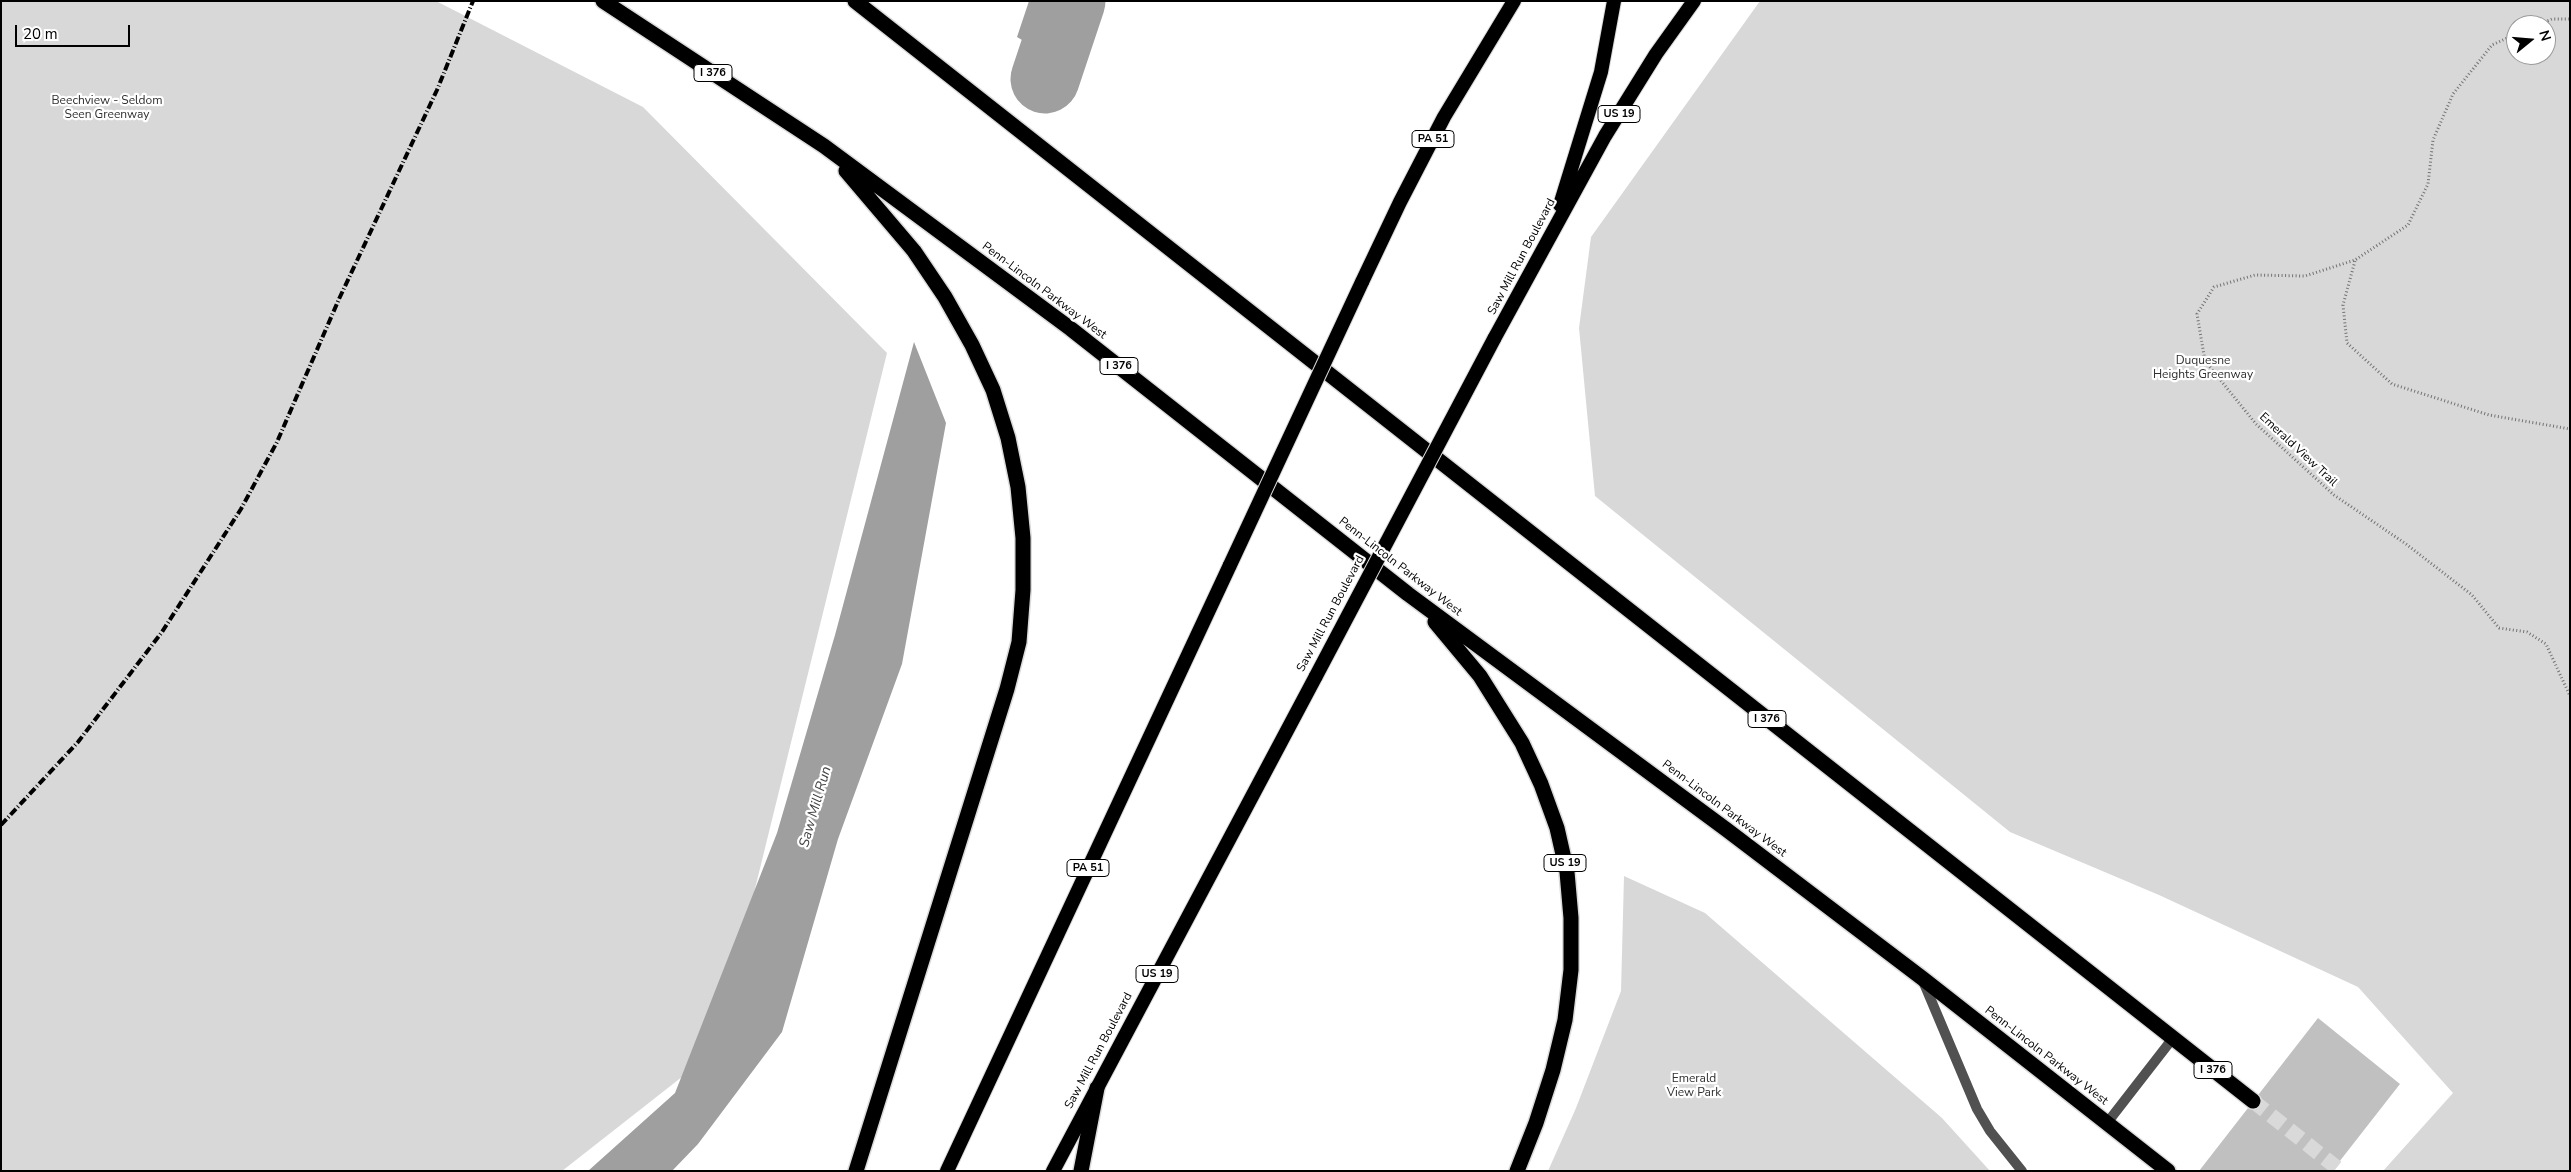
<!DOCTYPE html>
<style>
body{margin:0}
#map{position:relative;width:2571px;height:1172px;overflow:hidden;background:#fff;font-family:"Nunito Sans",sans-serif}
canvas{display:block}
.frame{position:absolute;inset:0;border:2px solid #000;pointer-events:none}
.north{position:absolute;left:2506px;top:15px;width:50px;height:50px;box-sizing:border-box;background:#fff;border:1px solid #999;border-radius:50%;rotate:73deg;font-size:14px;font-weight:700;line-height:20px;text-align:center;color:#000}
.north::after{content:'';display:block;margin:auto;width:18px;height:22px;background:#000;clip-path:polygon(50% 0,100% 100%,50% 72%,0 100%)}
.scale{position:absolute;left:15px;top:25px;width:115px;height:22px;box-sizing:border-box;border:2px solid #000;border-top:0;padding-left:6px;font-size:15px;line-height:18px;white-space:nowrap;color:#000;-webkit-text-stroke:4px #fff;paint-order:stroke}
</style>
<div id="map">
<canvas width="2571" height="1172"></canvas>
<div class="frame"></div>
<div class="north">N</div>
<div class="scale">20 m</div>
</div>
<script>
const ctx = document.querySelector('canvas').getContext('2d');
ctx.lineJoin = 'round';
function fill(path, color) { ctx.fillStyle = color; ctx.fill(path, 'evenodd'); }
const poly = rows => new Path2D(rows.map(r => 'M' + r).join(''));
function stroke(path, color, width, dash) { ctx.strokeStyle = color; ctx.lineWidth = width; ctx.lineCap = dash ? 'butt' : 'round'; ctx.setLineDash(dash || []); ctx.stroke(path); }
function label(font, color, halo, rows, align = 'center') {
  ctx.font = font + ' "Nunito Sans",sans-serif'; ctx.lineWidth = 4.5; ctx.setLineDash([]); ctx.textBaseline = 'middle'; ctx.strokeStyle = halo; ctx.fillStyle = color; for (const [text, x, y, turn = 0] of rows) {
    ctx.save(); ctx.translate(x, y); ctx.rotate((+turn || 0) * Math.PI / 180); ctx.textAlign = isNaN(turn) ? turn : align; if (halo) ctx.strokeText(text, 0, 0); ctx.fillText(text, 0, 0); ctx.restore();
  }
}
fill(poly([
 [1,1,436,1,643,107,887,353,715,1051,562,1171,1,1171],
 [1760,1,2570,1,2570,1171,2383,1171,2453,1093,2358,987,2159,895,2010,832,1595,496,1579,328,1591,237],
 [2516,25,2546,25,2546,55,2516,55],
 [1624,876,1705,913,1942,1118,1990,1171,1548,1171,1576,1108,1621,991]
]), '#d8d8d8');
fill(poly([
 [1029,1,1104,1,1076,72,1017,37],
 [914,342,946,423,902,664,838,839,782,1032,698,1144,672,1171,588,1171,675,1093,777,833,835,635]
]), '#9f9f9f');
stroke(poly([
 [1045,79,1071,1]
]), '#9f9f9f', 69);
fill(poly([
 [2318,1018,2400,1084,2332,1171,2199,1171]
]), '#c0c0c0');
stroke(poly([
 [2253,1101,2341,1171]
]), '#d9d9d9', 15, [15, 8]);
const trunk = poly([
 [1560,205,1601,72,1614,1],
 [1362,282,1400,202,1444,117,1514,1],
 [1494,339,1605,136,1656,54,1694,1],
 [947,1171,1230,565],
 [1053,1171,1316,676]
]);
const motorway = poly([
 [603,1,824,146,1071,329,1408,594,1727,830,1922,978,2168,1171],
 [855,1,2253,1101],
 [846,171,914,251,945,297,972,345,993,390,1008,438,1018,487,1023,538,1023,590,1019,642,1007,689,856,1171],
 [1435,622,1480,676,1522,743,1541,784,1557,828,1567,872,1571,918,1571,970,1565,1020,1553,1070,1536,1123,1517,1171],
 [1081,1171,1097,1088]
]);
stroke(trunk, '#dbdbdb', 16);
stroke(motorway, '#dbdbdb', 18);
stroke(poly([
 [2538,25,2552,19,2570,19],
 [2516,34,2492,45,2453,94,2433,140,2428,184,2408,225,2355,260,2305,276,2255,275,2214,287,2197,314,2205,361,2256,424,2334,495,2406,544,2472,595,2499,628,2527,632,2546,644,2570,696],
 [2355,261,2343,305,2347,343,2392,384,2489,415,2570,429]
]), '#737373', 3, [1, 2.5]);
stroke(poly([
 [1923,981,1977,1109,1990,1131,2022,1171],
 [2107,1123,2173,1038]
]), '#515151', 10);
stroke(trunk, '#000', 14);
stroke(motorway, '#000', 15);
stroke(poly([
 [1,825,78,742,162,632,241,509,277,442,339,299,437,90,473,1]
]), '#000', 4, [8, 2.5, 1, 2.5]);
const trunkBridge = poly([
 [1230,565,1362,282],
 [1316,676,1494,339]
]);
stroke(trunkBridge, '#dbdbdb', 16, []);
stroke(trunkBridge, '#000', 14);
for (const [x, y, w] of [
 [713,73,38],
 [1619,114,42],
 [1433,139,42],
 [1119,366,38],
 [1767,719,38],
 [1565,863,42],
 [1088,868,42],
 [1157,974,42],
 [2213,1070,38]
]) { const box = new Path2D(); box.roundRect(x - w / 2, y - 8.5, w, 17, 4); ctx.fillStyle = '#fff'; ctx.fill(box); stroke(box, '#000', 1); }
label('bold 11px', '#000', null, [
 ["I 376",713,73],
 ["US 19",1619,114],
 ["PA 51",1433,139],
 ["I 376",1119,366],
 ["I 376",1767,719],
 ["US 19",1565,863],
 ["PA 51",1088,868],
 ["US 19",1157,974],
 ["I 376",2213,1070]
]);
label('12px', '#2f2f2f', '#fff', [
 ["Beechview - Seldom",107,101],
 ["Seen Greenway",107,115],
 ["Duquesne",2203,361],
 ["Heights Greenway",2203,375],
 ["Emerald",1694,1079],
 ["View Park",1694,1093]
]);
label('12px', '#000', '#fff', [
 ["Saw Mill Run Boulevard",1522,257,-62],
 ["Penn-Lincoln Parkway West",1044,291,37],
 ["Emerald View Trail",2298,450,43],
 ["Penn-Lincoln Parkway West",1400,567,38],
 ["Saw Mill Run Boulevard",1331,614,-62],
 ["Penn-Lincoln Parkway West",1724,809,37],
 ["Saw Mill Run Boulevard",1099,1051,-62],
 ["Penn-Lincoln Parkway West",2046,1056,38]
]);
label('italic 14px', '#404040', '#fff', [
 ["Saw Mill Run",816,807,-74]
]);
</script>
